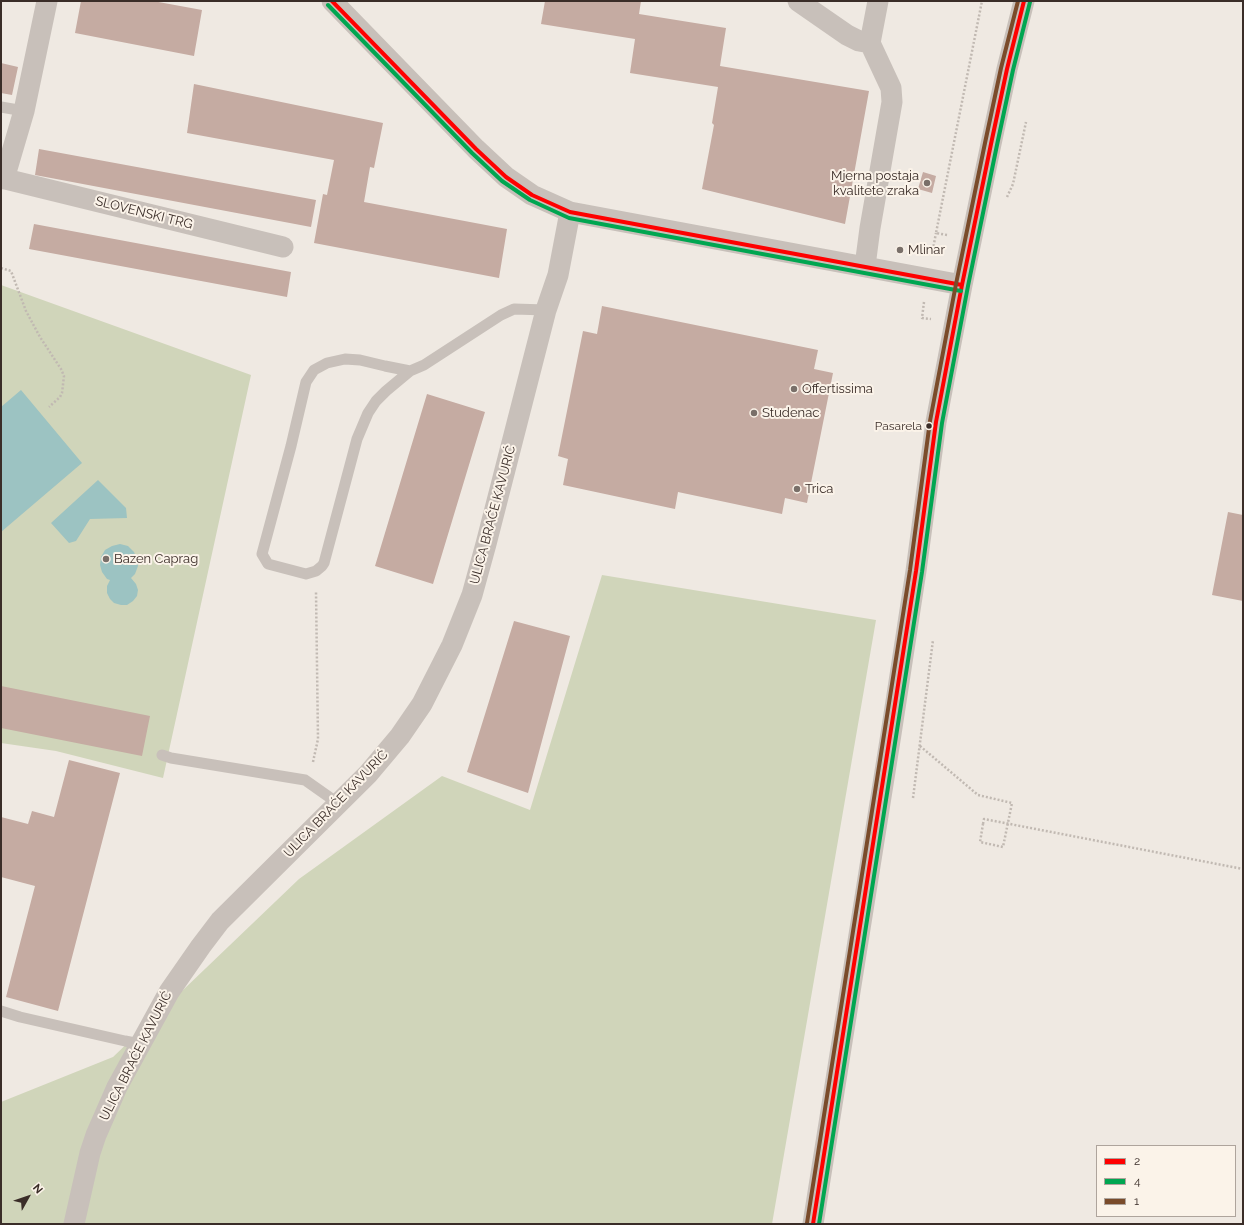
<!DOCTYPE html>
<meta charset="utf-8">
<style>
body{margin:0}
#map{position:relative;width:1244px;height:1225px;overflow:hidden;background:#efe9e2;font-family:Raleway,sans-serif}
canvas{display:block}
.frame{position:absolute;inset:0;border:2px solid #3a2d28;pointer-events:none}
.legend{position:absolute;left:1096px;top:1145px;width:140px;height:72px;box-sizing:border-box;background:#fbf3e9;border:1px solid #aea49c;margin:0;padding:5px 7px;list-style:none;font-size:12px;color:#3a2d28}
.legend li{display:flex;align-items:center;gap:8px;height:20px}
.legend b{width:20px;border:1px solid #aea49c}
.north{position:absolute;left:8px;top:1177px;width:40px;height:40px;-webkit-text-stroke:3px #fbf3e9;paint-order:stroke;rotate:50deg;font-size:11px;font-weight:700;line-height:16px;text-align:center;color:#3a2d28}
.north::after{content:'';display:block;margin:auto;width:14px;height:18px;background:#3a2d28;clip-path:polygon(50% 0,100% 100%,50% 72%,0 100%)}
</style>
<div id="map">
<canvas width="1244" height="1225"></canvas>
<div class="frame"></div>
<ul class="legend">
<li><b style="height:5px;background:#f00"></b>2</li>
<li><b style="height:5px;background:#00a651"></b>4</li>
<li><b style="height:5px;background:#7a4b2a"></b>1</li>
</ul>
<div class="north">N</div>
</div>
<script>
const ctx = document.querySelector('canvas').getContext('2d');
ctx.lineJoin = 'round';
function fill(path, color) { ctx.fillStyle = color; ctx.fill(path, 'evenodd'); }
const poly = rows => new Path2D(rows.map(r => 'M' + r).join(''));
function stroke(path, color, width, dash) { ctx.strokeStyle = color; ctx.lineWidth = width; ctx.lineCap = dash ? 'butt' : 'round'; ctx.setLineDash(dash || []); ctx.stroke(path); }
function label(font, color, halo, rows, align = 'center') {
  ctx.font = font + ' Raleway,sans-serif'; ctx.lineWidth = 4; ctx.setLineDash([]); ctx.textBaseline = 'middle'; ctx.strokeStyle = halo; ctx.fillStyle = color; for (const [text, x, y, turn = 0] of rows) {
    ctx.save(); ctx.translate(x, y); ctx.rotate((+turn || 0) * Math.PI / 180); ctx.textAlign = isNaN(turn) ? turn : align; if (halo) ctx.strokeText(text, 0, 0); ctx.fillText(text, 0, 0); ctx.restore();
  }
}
fill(poly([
 [1,285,251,375,163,778,56,751,1,743],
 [602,575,876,620,772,1224,1,1224,1,1102,113,1057,299,879,442,776,530,810]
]), '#d0d5ba');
fill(poly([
 [21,390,82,463,1,532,1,407],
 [98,480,126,508,127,518,90,519,76,541,69,543,51,523],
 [120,544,128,546,134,552,137,559,138,566,135,574,131,578,136,584,138,590,137,596,133,601,127,605,121,605,114,603,110,599,107,593,107,586,110,580,107,579,102,572,100,565,101,557,105,550,112,546]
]), '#9cc3c2');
fill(poly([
 [81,1,153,1,202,10,194,56,75,33],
 [545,1,641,1,639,14,726,28,720,66,869,91,845,224,702,189,714,125,712,123,718,87,630,73,635,39,541,24],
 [1,63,18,67,12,95,1,93],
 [194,84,383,123,374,168,370,167,364,202,507,229,499,278,314,243,323,194,327,195,334,160,187,133],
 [39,149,316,200,311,227,35,175],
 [923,172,936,176,932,193,918,189],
 [34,224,291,272,287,297,29,249],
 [602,306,818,350,814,369,833,373,807,503,785,498,782,514,678,492,675,509,563,485,568,459,558,456,583,331,597,334],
 [427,394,485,412,433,584,375,566],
 [1228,512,1243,515,1243,601,1212,595],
 [514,621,570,636,528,793,467,772],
 [1,686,150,716,142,756,1,728],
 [69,760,120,773,58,1011,6,997,35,886,1,877,1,817,28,824,32,811,54,817]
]), '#c5aba2');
stroke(poly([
 [1007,197,1013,184,1026,122],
 [947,235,936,233,982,1],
 [932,254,936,233],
 [1,268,11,271,26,311,40,337,61,369,64,376,62,393,60,397,49,407],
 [924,302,922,318,931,319],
 [920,746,978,795,1012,803,1003,847,980,842,983,824],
 [313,762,318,739,316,591],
 [913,798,933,640]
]), '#c1b9b2', 2.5, [2, 2]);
stroke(poly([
 [1,107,24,111],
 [410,371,385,366,360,360,345,359,327,363,314,370,306,382,291,446,262,554,268,564,306,574,316,571,322,566,324,563,357,439,368,413,376,401,386,391,410,371,424,365,501,315,514,309,546,310],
 [162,755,171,758,305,780,339,804],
 [1,1011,20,1017,125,1041,140,1044]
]), '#c8c0ba', 11);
stroke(poly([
 [332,1,476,149,506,177,532,195,570,212,962,285],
 [798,1,847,35,859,41,870,43],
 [1,178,283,247],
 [4,179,24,111,47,1],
 [865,266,870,228,892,102,891,88,870,43,878,1],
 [74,1224,90,1153,96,1135,117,1087,169,992,201,946,220,921,368,774,400,736,422,704,452,645,472,595,486,544,546,310,558,275,570,212],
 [813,1224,891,734,916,571,936,422,962,285,991,144,1007,69,1024,1]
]), '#c8c0ba', 21);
stroke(poly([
 [983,824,984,819,1243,869]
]), '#c1b9b2', 2.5, [2, 2]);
stroke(poly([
 [332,1,476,149,506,177,532,195,570,212,962,285],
 [813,1224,916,571,936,422,962,285,991,144,1007,69,1024,1]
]), '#f00', 4);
stroke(poly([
 [328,5,472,153,502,181,530,200,569,218,961,291],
 [819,1224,922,572,942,423,968,286,997,145,1013,70,1030,2]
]), '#00a651', 4);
stroke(poly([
 [807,1223,910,570,930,421,956,284,985,143,1001,68,1018,1]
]), '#7a4b2a', 4);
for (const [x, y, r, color] of [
 [927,183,4,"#796f69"],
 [900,250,4,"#796f69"],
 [794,389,4,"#796f69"],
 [754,413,4,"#796f69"],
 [929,426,3.5,"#3a2d28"],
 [797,489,4,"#796f69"],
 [106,559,4,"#796f69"]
]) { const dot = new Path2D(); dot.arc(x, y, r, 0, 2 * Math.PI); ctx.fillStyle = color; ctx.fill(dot); stroke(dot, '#fbf3e9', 1.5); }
label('12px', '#3a2d28', '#fbf3e9', [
 ["Pasarela",922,426]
], 'right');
label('13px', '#3a2d28', '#fbf3e9', [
 ["Mjerna postaja",919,176,"right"],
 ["kvalitete zraka",919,191,"right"],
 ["Mlinar",908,250],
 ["Offertissima",802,389],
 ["Studenac",762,413],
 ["Trica",805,489],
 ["Bazen Caprag",114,559]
], 'left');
label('13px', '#3a2d28', '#fbf3e9', [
 ["SLOVENSKI TRG",144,213,14],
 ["ULICA BRAĆE KAVURIĆ",493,515,-75],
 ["ULICA BRAĆE KAVURIĆ",336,804,-46],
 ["ULICA BRAĆE KAVURIĆ",136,1056,-63]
]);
</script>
